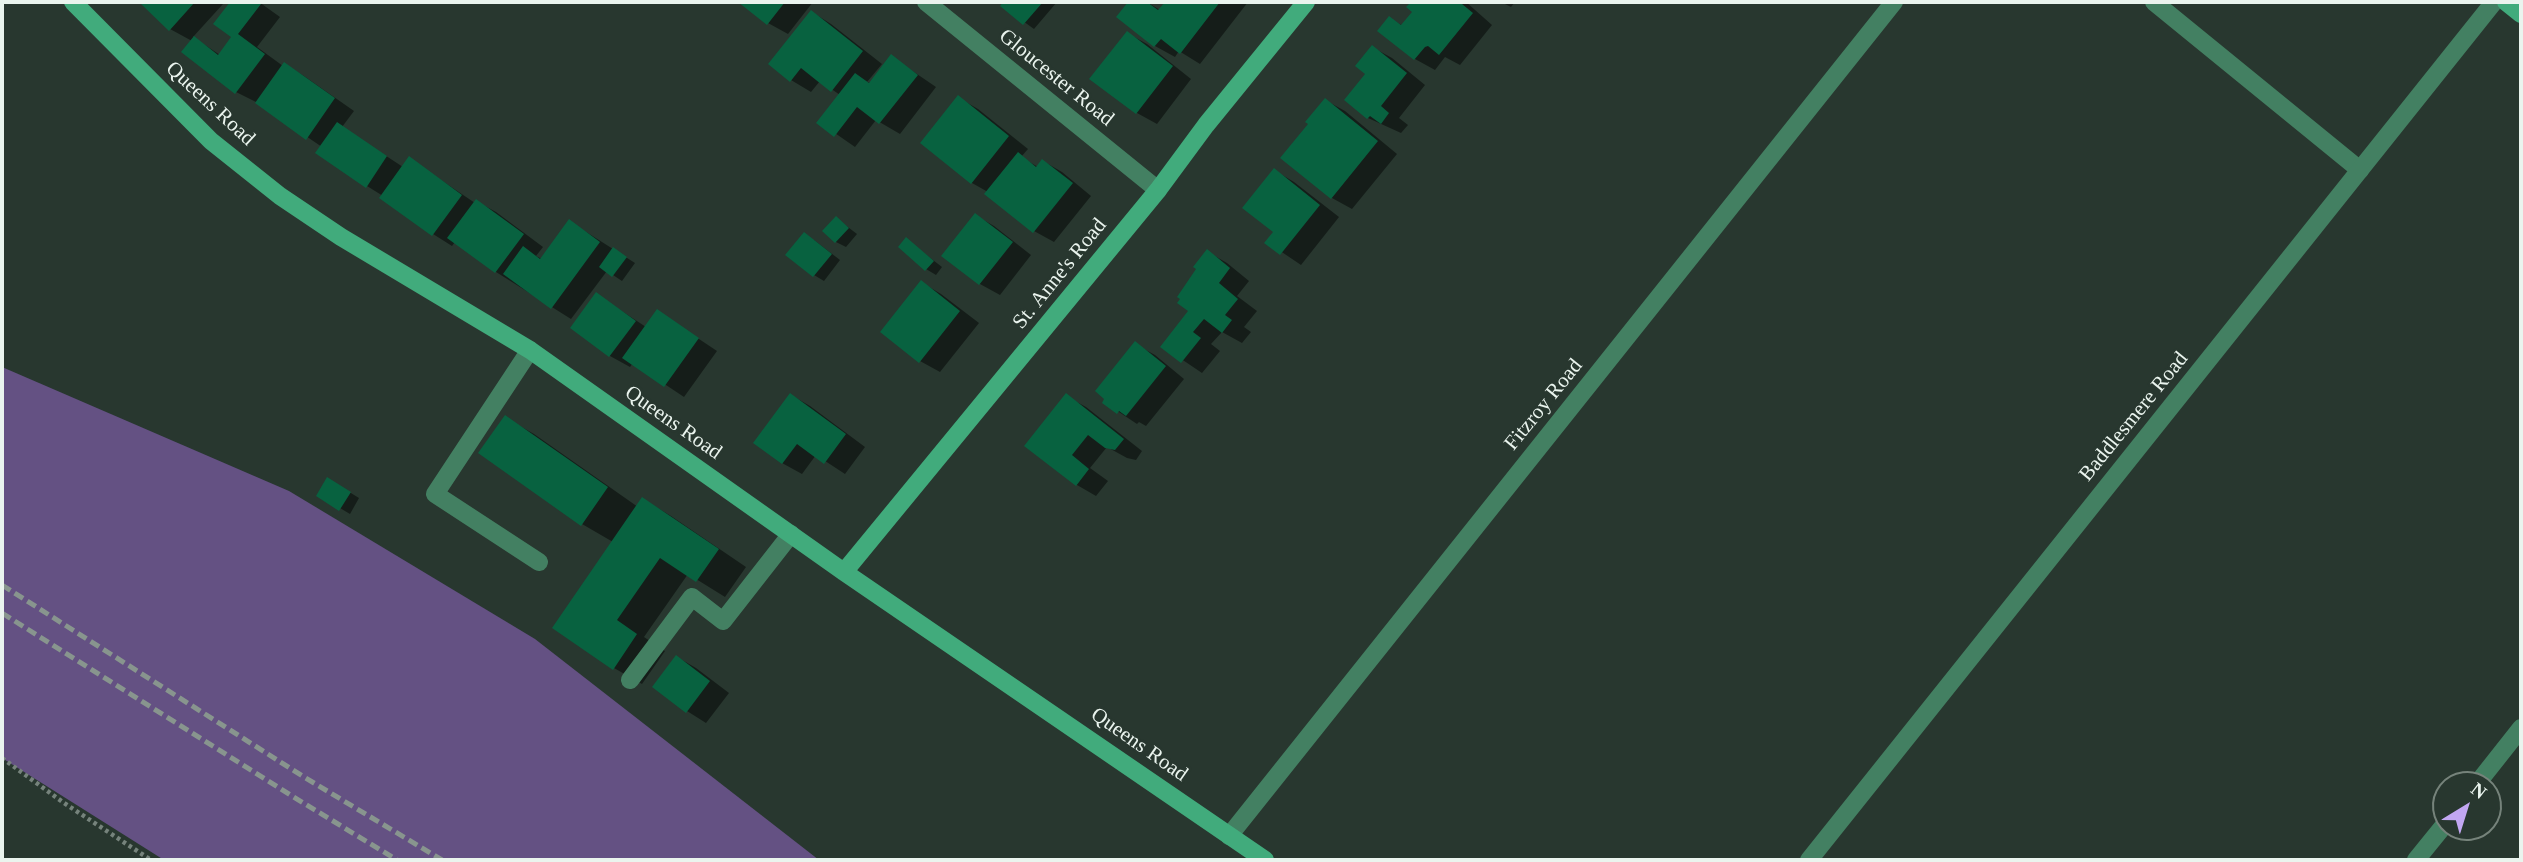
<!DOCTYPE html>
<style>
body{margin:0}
#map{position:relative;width:2523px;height:862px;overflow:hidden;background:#28372f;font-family:Georgia,serif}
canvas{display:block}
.frame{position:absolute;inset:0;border:4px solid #eaf4ee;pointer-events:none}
.north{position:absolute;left:2432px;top:771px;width:70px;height:70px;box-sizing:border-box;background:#28372f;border:2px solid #76837b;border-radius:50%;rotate:38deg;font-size:19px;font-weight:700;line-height:28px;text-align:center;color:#eaf4ee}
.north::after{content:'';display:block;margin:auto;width:24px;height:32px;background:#c2a7f2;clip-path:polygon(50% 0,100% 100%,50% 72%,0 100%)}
</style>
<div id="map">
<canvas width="2523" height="862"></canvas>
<div class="frame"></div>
<div class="north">N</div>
</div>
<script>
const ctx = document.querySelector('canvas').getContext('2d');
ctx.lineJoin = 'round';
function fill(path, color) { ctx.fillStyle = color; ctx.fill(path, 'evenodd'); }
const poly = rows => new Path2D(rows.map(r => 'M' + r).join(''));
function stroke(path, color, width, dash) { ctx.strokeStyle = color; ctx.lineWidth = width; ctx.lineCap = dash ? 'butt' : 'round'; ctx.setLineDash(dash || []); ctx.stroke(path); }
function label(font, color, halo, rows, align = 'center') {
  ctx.font = font + ' Georgia,serif'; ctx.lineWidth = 5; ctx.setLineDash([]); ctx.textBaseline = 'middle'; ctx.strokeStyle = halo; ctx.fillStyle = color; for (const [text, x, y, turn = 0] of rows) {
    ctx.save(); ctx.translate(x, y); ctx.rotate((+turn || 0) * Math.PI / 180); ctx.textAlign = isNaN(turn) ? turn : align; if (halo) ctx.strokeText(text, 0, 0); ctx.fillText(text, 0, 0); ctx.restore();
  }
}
fill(poly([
 [2,367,289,491,535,639,819,860,164,860,2,758]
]), '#645183');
fill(poly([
 [144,2,220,2,223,4,193,37,220,55,234,37,216,24,232,2,259,2,280,17,257,47,283,66,285,64,304,76,354,111,342,127,403,167,410,159,475,203,476,201,496,212,543,247,536,256,542,259,569,221,635,263,622,281,607,271,571,319,496,272,455,242,452,246,433,234,383,196,367,186,322,147,256,102,236,92,192,41,170,29,142,3],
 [741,2,813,2,788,34,768,23],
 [1006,2,1057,2,1034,29,1002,6],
 [1131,2,1147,2,1160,10,1167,2,1248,2,1200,64,1179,51,1175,57,1155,46,1119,17],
 [1413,2,1466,2,1492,25,1460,65,1445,57,1435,70,1415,59,1380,31,1390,18,1403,26,1414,11,1409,7],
 [1501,2,1515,2,1511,7],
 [812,12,831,24,882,64,867,82,871,83,892,57,936,87,900,134,876,120,855,147,819,122,840,95,820,81,811,92,791,80,771,63],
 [1127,33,1147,44,1191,79,1157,124,1137,113,1092,78],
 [1372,47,1392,58,1425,85,1399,118,1408,125,1401,133,1368,118,1368,74],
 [959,98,978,109,1028,149,1021,157,1038,167,1043,161,1062,172,1091,196,1054,242,1034,231,988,192,972,183],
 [1325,100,1345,111,1397,154,1352,209,1332,198,1283,158,1310,124],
 [1274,170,1294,182,1339,217,1301,265,1267,242,1275,232],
 [975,215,994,226,1031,255,1000,295,980,284,943,255],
 [836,218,857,234,846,247,836,242],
 [814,240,840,260,824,281,814,275],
 [907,240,942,267,936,275,926,269],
 [1208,252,1227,263,1249,281,1237,296,1257,311,1244,327,1251,332,1242,343,1222,332,1211,344,1220,351,1202,373,1162,346,1190,311],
 [921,282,941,294,979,323,940,372,920,361],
 [596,294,646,327,657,311,717,351,684,397,633,363,630,367,610,356,572,328],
 [1135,344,1155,355,1184,379,1146,426,1139,422,1137,424,1104,402],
 [791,395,810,406,865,447,845,474,816,455,802,474,782,463],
 [1066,396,1086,407,1142,451,1136,460,1127,458,1107,447,1090,468,1108,481,1096,496,1077,485,1027,446],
 [506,418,534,434,638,507,643,499,671,516,746,567,725,597,688,574,644,637,665,651,642,684,614,668,613,542,582,524,481,453],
 [328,479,359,498,350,514,318,495],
 [677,657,696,668,729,693,706,723,687,711]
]), '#0007');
fill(poly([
 [141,2,195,2,169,31,140,3],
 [230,2,258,2,261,4,238,34,265,54,235,94,181,52,194,36,218,55,231,37,213,24],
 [738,2,785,2,767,25],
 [1003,2,1043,2,1023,25,1000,6],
 [1128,2,1147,2,1158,10,1165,2,1220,2,1180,54,1161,39,1154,47,1116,17],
 [1411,2,1464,2,1462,4,1473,13,1439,55,1428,46,1425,47,1414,60,1377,31,1389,16,1401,25,1412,12,1406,7],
 [811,10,863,51,831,92,801,68,790,82,768,64],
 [1127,31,1173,66,1136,114,1089,79],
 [1372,45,1407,73,1381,106,1389,113,1381,124,1370,116,1367,119,1344,100,1365,74,1355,66],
 [891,54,918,75,879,124,857,107,834,137,816,123,855,73,869,83],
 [284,62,335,98,306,140,255,103],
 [958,95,1009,136,971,184,920,143],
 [1325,98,1378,141,1331,199,1280,158,1308,124,1305,122],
 [337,122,387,156,366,188,315,153],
 [1018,152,1036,167,1042,159,1073,183,1033,233,984,194],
 [409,156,462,195,432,236,379,198],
 [1274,168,1320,205,1280,255,1264,243,1273,232,1242,208],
 [476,199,524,234,495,273,447,238],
 [975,213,1013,242,979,285,941,256],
 [836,216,849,228,835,243,822,231],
 [569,219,600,242,551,309,503,274,523,246,540,259],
 [804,232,832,254,813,277,785,255],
 [906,237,934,261,925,271,898,247],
 [613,247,627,257,612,277,599,267],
 [1207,249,1230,268,1219,283,1238,299,1225,315,1232,320,1222,333,1204,319,1193,332,1201,338,1181,363,1160,347,1188,311,1177,303,1180,299,1177,297,1196,269,1193,267],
 [921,280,960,311,919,363,880,332],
 [596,292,636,321,609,357,570,328],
 [657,309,699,338,664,387,622,358],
 [1135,341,1166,366,1126,416,1119,411,1117,414,1102,403,1104,399,1095,391],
 [790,393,846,434,824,464,797,444,782,464,753,443],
 [1066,393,1124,439,1115,450,1105,448,1088,435,1072,455,1089,469,1076,486,1024,446],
 [505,415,608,487,581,526,478,453],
 [327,477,351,492,339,511,316,496],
 [642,497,719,549,696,582,660,558,617,620,637,634,613,670,552,628],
 [676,655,710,681,686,713,652,687]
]), '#086240');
stroke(poly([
 [2,758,64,803,151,860]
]), '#76837c', 4.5, [3.5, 3.5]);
stroke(poly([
 [2154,2,2360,170],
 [530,350,435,494,539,562],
 [630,680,692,597,723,621,791,534]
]), '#438062', 18);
stroke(poly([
 [926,2,1158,190],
 [2476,785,2521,728],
 [1229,836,1894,2],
 [1809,860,2494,2],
 [2416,860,2446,823]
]), '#438062', 18);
stroke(poly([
 [73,2,211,141,280,196,341,237,530,350,844,572,1265,860],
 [2506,2,2521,14],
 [844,572,1158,190,1206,125,1306,2]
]), '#41ab7c', 18);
stroke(poly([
 [2,585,304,777,442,860],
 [2,613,292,796,397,860]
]), '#88958e', 5, [10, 5]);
label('21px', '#eaf4ee', '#28372f', [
 ["Gloucester Road",1056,78,39],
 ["Queens Road",210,104,43],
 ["St. Anne's Road",1060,274,-51],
 ["Fitzroy Road",1544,405,-51],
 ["Baddlesmere Road",2134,417,-51],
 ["Queens Road",673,423,35],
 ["Queens Road",1139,745,35]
]);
</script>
